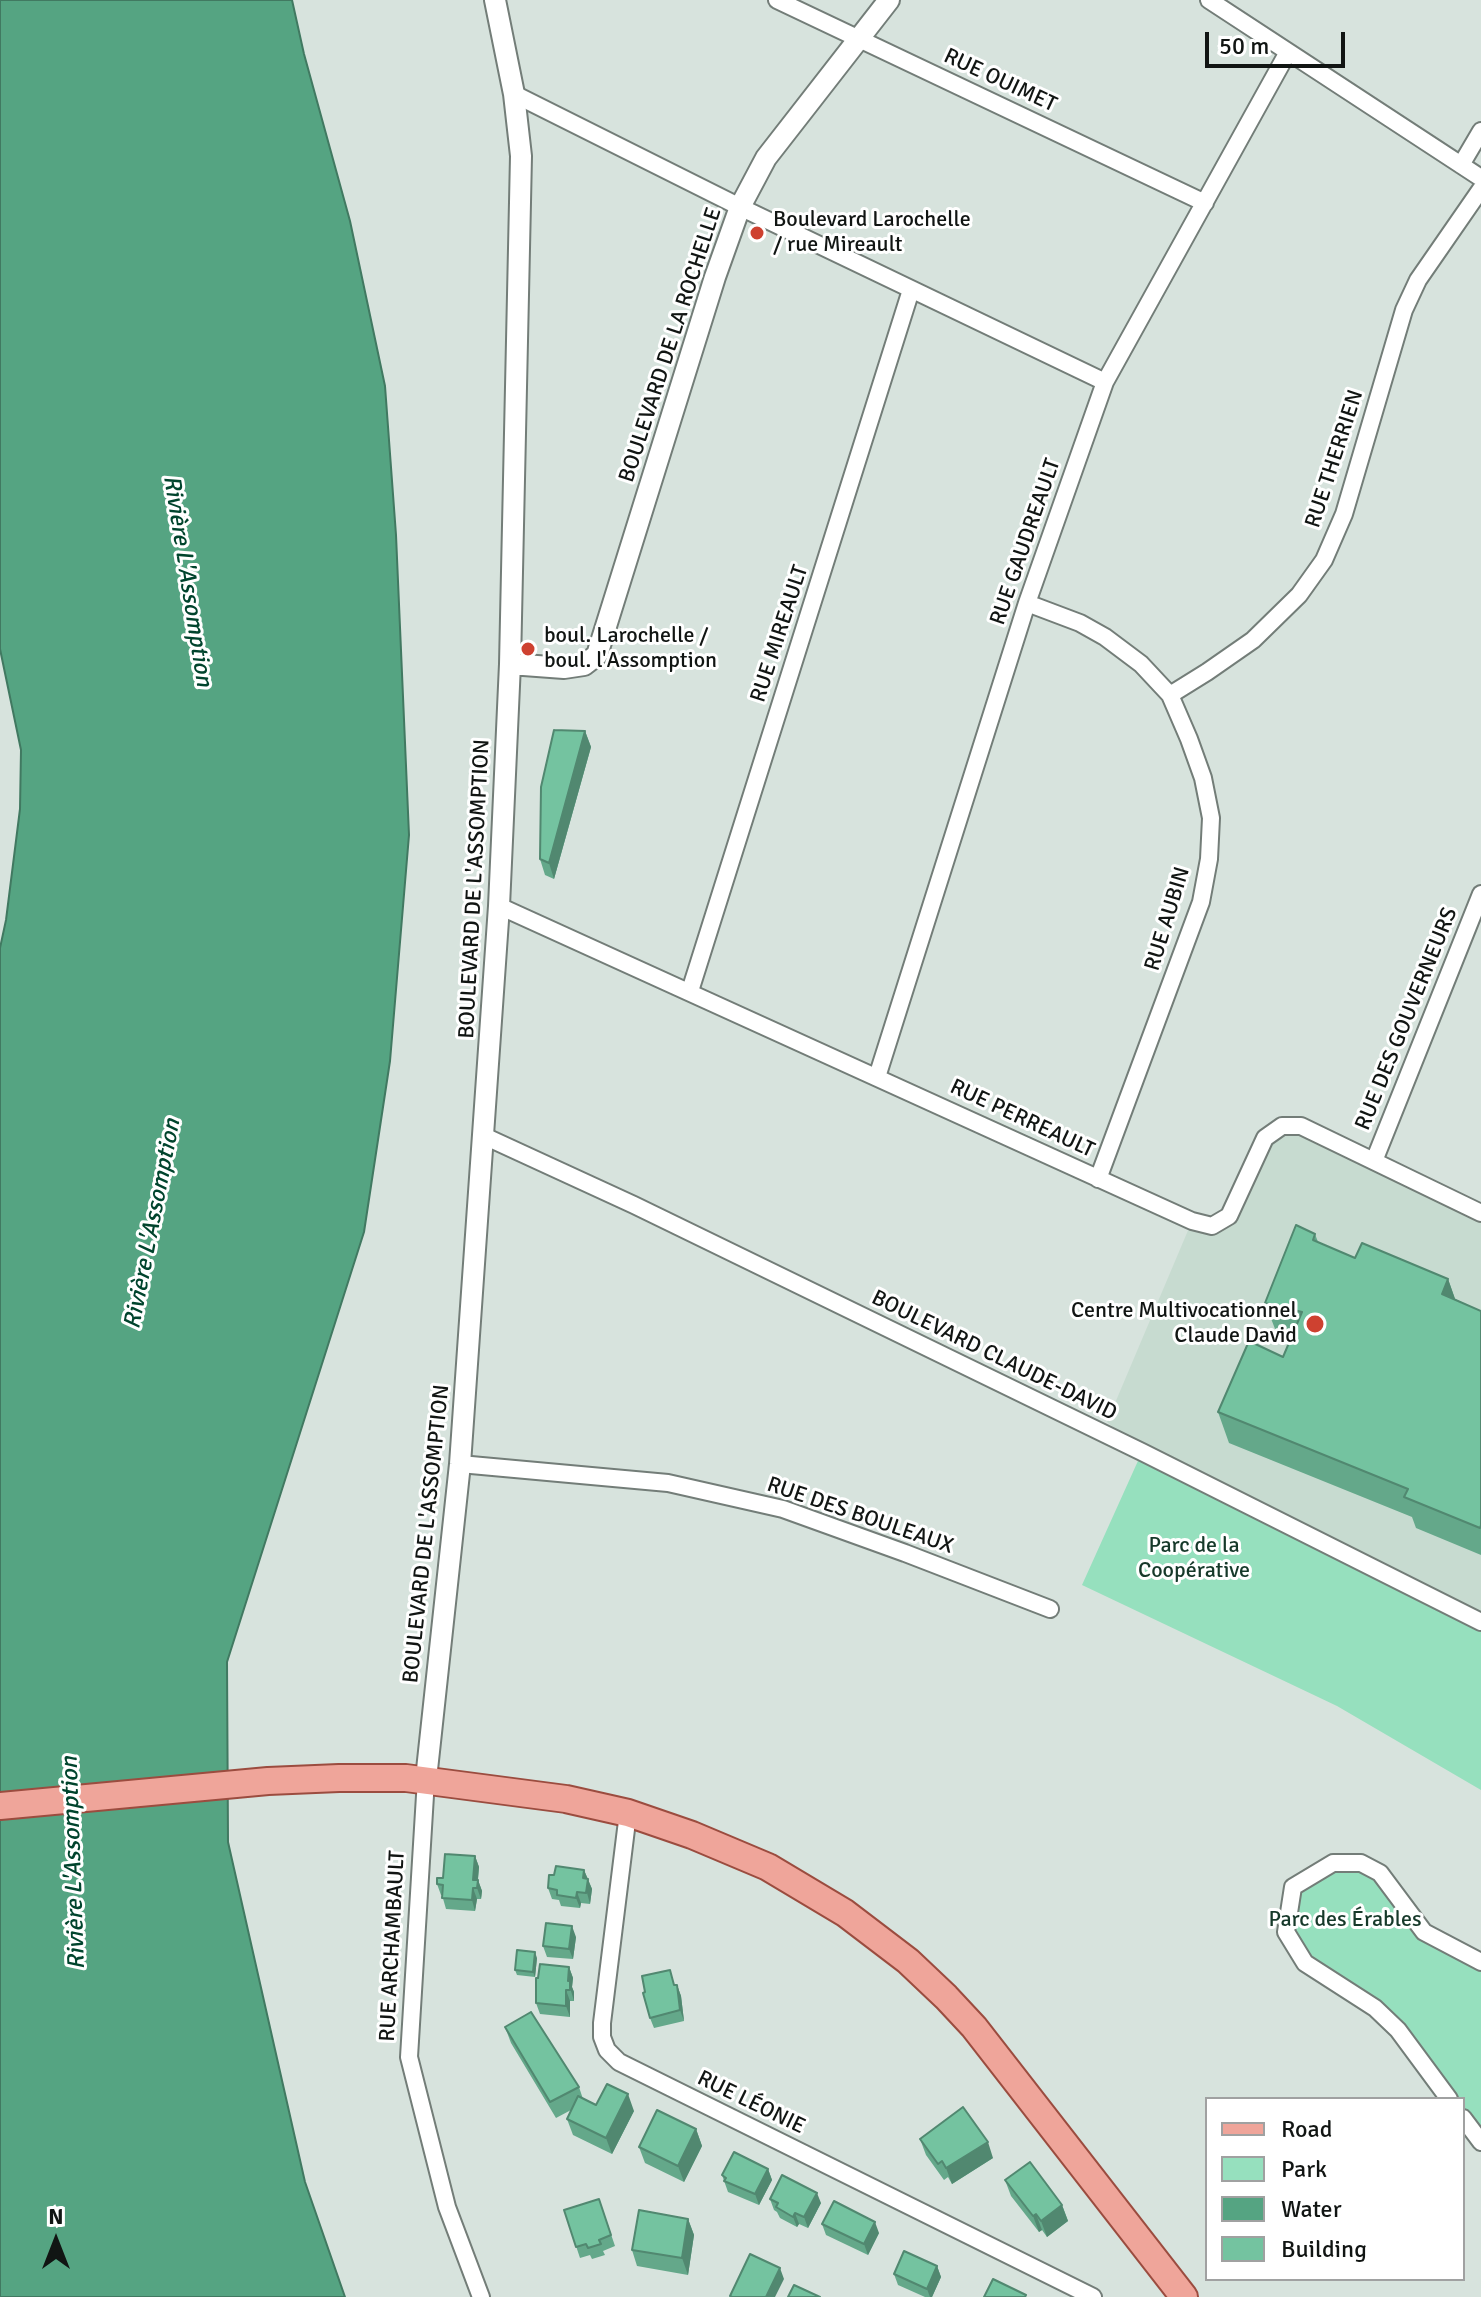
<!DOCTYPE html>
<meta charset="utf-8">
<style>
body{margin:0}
#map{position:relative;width:1481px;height:2297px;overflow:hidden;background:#d7e3dd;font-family:Signika,sans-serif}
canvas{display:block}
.legend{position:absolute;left:1205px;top:2097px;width:260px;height:184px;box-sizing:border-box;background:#fff;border:2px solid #a0a1a1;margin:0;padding:10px 14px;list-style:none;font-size:24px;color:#111513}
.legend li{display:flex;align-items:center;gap:16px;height:40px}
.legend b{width:40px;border:2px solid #a0a1a1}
.north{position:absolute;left:16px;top:2201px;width:80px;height:80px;-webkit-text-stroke:6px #fff;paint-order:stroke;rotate:0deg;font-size:22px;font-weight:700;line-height:32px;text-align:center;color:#111513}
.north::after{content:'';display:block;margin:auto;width:28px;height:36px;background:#111513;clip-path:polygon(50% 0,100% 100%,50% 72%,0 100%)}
.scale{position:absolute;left:1205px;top:32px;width:140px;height:36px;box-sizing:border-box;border:4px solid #111513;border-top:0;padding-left:10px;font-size:24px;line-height:28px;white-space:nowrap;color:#111513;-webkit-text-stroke:6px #fff;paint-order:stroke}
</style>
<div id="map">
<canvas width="1481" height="2297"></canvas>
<ul class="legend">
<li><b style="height:10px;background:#efa59a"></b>Road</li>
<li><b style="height:22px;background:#96e0be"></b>Park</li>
<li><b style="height:22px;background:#55a482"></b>Water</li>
<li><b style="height:22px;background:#74c3a0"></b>Building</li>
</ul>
<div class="north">N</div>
<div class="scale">50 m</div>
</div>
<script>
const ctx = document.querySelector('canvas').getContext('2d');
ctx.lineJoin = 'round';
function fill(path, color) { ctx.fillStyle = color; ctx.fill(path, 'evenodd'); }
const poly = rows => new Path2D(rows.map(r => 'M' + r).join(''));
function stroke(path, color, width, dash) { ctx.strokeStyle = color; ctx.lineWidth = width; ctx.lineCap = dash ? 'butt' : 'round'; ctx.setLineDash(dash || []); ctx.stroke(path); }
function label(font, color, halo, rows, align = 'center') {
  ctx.font = font + ' Signika,sans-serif'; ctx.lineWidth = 6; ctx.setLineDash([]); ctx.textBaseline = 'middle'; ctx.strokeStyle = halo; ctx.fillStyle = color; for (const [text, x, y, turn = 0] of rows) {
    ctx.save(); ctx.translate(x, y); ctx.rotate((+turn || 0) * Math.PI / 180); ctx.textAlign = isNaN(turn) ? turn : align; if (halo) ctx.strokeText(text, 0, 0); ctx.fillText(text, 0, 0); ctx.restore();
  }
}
fill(poly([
 [1282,1126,1481,1214,1481,1622,1142,1452,1107,1422,1192,1221,1229,1216,1265,1138]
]), '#c7dbd0');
fill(poly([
 [1142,1452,1481,1622,1481,1790,1337,1706,1082,1585],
 [1333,1863,1361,1863,1424,1932,1481,1962,1481,2142,1463,2118,1463,2099,1449,2099,1398,2030,1305,1963,1286,1932,1293,1887]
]), '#96e0be');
const water = poly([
 [0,0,292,0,304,54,350,221,385,386,396,535,409,835,390,1061,364,1232,227,1662,228,1842,305,2182,345,2297,0,2297,0,948,6,920,20,809,21,750,0,649,0,0]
]);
fill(water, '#55a482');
stroke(water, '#417961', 2);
const minor = poly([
 [777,0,1205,203],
 [1209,0,1481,178],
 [514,94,740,207,1105,382],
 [1461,165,1481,131],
 [1027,603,1080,623,1105,637,1141,664,1170,695,1189,739,1203,778,1211,818,1209,859,1201,902,1098,1179],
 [1170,695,1207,672,1253,640,1299,595,1324,560,1344,514,1404,310,1418,280,1481,189],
 [499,906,1192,1221,1212,1226,1229,1216,1265,1138,1282,1126,1301,1126,1481,1213],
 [690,991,911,290],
 [877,1077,1027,603,1105,382,1288,52],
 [484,1136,634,1205,1142,1452,1481,1622],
 [1374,1161,1481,894],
 [460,1464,668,1483,783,1509,905,1553,1050,1609],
 [426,1779,409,2057,447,2207,481,2297],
 [628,1813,602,2023,602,2037,607,2050,619,2062,1093,2297],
 [1449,2099,1398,2030,1375,2008,1305,1963,1286,1932,1293,1887,1333,1863,1361,1863,1380,1873,1424,1932,1481,1962],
 [1463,2118,1481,2142]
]);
const tertiary = poly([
 [510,664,564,668,584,665,597,655,715,277,740,207,766,158,889,0],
 [426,1779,460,1464,499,906,510,664,521,156,514,94,495,0]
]);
const primary = poly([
 [0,1806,268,1781,339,1778,406,1778,566,1799,628,1813,692,1835,768,1867,845,1913,908,1961,946,1997,974,2027,1184,2297]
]);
stroke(minor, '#737d78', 20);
stroke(tertiary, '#737d78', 24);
stroke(primary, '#9b4c3f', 30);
stroke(minor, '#fff', 16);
stroke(tertiary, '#fff', 20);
stroke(primary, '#efa59a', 26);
fill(poly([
 [585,731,591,747,554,879,545,875,540,859],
 [1315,1234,1318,1242,1355,1258,1448,1279,1455,1299,1481,1311,1481,1555,1416,1528,1412,1517,1229,1443,1218,1412,1283,1357,1291,1338,1277,1334,1265,1303],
 [475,1856,479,1867,478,1880,482,1891,481,1899,477,1899,475,1911,446,1909,442,1895,441,1895,437,1884,443,1878],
 [584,1870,592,1889,590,1904,581,1903,580,1908,561,1906,559,1900,552,1899,548,1888],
 [576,1937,573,1959,547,1957,543,1946],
 [537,1958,535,1977,517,1975,515,1970],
 [569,1967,573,1978,572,1987,574,1992,574,2001,570,2001,570,2017,540,2014,536,2003],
 [675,1985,677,1985,681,1996,684,2021,654,2028,650,2018],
 [505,2027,579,2087,583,2099,596,2105,634,2111,612,2154,573,2135,567,2119,571,2110,556,2118,511,2043],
 [696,2129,702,2146,684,2182,645,2163,639,2147],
 [920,2139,993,2158,952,2184,948,2177,944,2180,926,2155],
 [768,2169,772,2180,759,2205,728,2192,722,2175],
 [1005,2180,1062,2205,1068,2221,1047,2237,1042,2230,1039,2232,1011,2196],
 [599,2199,615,2246,603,2251,605,2255,592,2259,590,2255,580,2258,564,2210],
 [770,2199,821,2203,808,2228,799,2224,797,2227,780,2218,777,2212,774,2210],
 [688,2219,694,2235,688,2275,637,2266,632,2250],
 [822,2224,879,2233,868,2255,826,2235],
 [937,2266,941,2277,932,2297,925,2297,898,2285,894,2274]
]), '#64a88a');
fill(poly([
 [585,731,591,747,554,879,549,863],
 [1448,1279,1459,1310,1442,1294],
 [475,1856,479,1867,477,1888,473,1880],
 [584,1870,592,1889,590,1904,583,1878],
 [478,1880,482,1891,481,1899,477,1888],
 [473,1888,477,1899,475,1911,472,1900],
 [577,1892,581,1903,580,1908,576,1898],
 [572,1926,576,1937,573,1959,569,1949],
 [535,1952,537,1958,535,1977,533,1972],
 [569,1967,573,1978,572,1987,574,1992,574,2001,568,1981],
 [677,1985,681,1996,684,2021,680,2010],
 [566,1990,570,2001,570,2017,566,2006],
 [628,2094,634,2111,612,2154,606,2138],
 [696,2129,702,2146,684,2182,678,2166],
 [988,2142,993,2158,952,2184,946,2168],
 [768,2169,772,2180,759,2205,755,2194],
 [817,2193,821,2203,808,2228,804,2217],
 [1062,2205,1068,2221,1047,2237,1041,2221],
 [795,2213,799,2224,797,2227,793,2217],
 [1036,2214,1042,2230,1039,2232,1033,2216],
 [688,2219,694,2235,688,2275,682,2258],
 [875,2222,879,2233,868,2255,864,2244],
 [937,2266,941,2277,932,2297,930,2297,927,2289],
 [780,2268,784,2279,775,2297,766,2297]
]), '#518870');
const building = poly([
 [554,730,585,731,549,863,540,859,541,787,554,730],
 [1296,1225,1315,1234,1313,1240,1355,1258,1362,1243,1448,1279,1442,1294,1481,1311,1481,1525,1480,1528,1404,1497,1408,1489,1218,1412,1249,1341,1283,1357,1302,1312,1265,1303,1296,1225],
 [445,1854,475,1856,473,1880,478,1880,477,1888,473,1888,472,1900,442,1898,443,1885,437,1884,437,1878,443,1878,445,1854],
 [556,1866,584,1870,583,1878,588,1879,586,1893,577,1892,576,1898,557,1895,557,1890,548,1888,549,1875,554,1875,556,1866],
 [546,1923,572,1926,569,1949,543,1946,546,1923],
 [517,1950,535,1952,533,1972,515,1970,517,1950],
 [540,1964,569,1967,568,1981,570,1981,570,1990,566,1990,566,2006,536,2003,536,1978,538,1978,540,1964],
 [670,1970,674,1985,677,1985,680,2010,650,2018,643,1993,645,1992,642,1976,670,1970],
 [531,2012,579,2087,550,2102,505,2027,531,2012],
 [607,2084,628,2094,606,2138,567,2119,578,2096,596,2105,607,2084],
 [963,2107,988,2142,946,2168,942,2161,938,2164,920,2139,963,2107],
 [657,2110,696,2129,678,2166,639,2147,657,2110],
 [734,2152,768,2169,755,2194,724,2181,726,2178,722,2175,734,2152],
 [1030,2162,1062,2205,1041,2221,1036,2214,1033,2216,1005,2180,1030,2162],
 [782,2175,817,2193,804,2217,795,2213,793,2217,776,2207,778,2203,770,2199,782,2175],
 [599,2199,611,2235,599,2240,601,2244,588,2248,586,2244,576,2247,564,2210,599,2199],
 [834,2201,875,2222,864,2244,822,2224,834,2201],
 [639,2210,688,2219,682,2258,632,2250,639,2210],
 [904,2251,937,2266,927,2289,894,2274,904,2251],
 [750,2254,780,2268,766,2297,732,2297,730,2296,750,2254],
 [993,2279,1026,2295,1025,2297,984,2297,993,2279],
 [794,2285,820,2297,788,2297,794,2285]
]);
fill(building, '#74c3a0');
stroke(building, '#518870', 2);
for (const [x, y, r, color] of [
 [757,233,8,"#ce4130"],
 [528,649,8,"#ce4130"],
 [1315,1324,10,"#ce4130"]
]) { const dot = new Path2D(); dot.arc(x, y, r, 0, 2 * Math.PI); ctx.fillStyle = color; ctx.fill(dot); stroke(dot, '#fff', 3); }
label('22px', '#111513', '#fff', [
 ["RUE OUIMET",1000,81,25],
 ["BOULEVARD DE LA ROCHELLE",671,345,-72],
 ["RUE THERRIEN",1335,459,-72],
 ["RUE GAUDREAULT",1026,542,-71],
 ["RUE MIREAULT",780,634,-72],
 ["BOULEVARD DE L'ASSOMPTION",475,889,-87],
 ["RUE AUBIN",1168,919,-73],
 ["RUE DES GOUVERNEURS",1407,1019,-68],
 ["RUE PERREAULT",1022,1119,25],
 ["BOULEVARD CLAUDE-DAVID",994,1356,26],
 ["RUE DES BOULEAUX",860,1516,19],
 ["BOULEVARD DE L'ASSOMPTION",427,1534,-84],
 ["RUE ARCHAMBAULT",393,1946,-87],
 ["RUE LÉONIE",751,2103,26]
]);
label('22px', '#111513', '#fff', [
 ["Boulevard Larochelle",773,220],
 ["/ rue Mireault",773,245],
 ["boul. Larochelle /",544,636],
 ["boul. l'Assomption",544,661],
 ["Centre Multivocationnel",1297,1311,"right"],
 ["Claude David",1297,1336,"right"]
], 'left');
label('22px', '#16392a', '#fff', [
 ["Parc de la",1194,1546],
 ["Coopérative",1194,1571],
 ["Parc des Érables",1345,1920]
]);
label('italic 24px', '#00442d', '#fff', [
 ["Rivière L'Assomption",187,581,81],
 ["Rivière L'Assomption",153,1224,-79],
 ["Rivière L'Assomption",74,1863,-92]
]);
</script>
